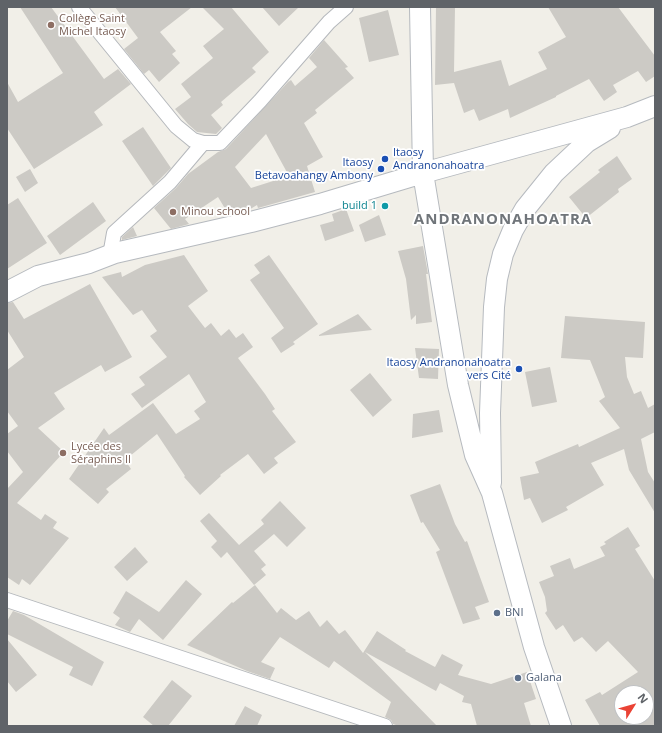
<!DOCTYPE html>
<meta charset="utf-8">
<style>
body{margin:0}
#map{position:relative;width:662px;height:733px;overflow:hidden;background:#f1efe8;font-family:"Open Sans",sans-serif}
canvas{display:block}
.frame{position:absolute;inset:0;border:8px solid #5f6368;pointer-events:none}
.north{position:absolute;left:614px;top:685px;width:40px;height:40px;box-sizing:border-box;background:#fff;border:1px solid #bfc1c3;border-radius:50%;rotate:53deg;font-size:11px;font-weight:700;line-height:16px;text-align:center;color:#5f6368}
.north::after{content:'';display:block;margin:auto;width:14px;height:18px;background:#ea4335;clip-path:polygon(50% 0,100% 100%,50% 72%,0 100%)}
</style>
<div id="map">
<canvas width="662" height="733"></canvas>
<div class="frame"></div>
<div class="north">N</div>
</div>
<script>
const ctx = document.querySelector('canvas').getContext('2d');
ctx.lineJoin = 'round';
function fill(path, color) { ctx.fillStyle = color; ctx.fill(path, 'evenodd'); }
const poly = rows => new Path2D(rows.map(r => 'M' + r).join(''));
function stroke(path, color, width, dash) { ctx.strokeStyle = color; ctx.lineWidth = width; ctx.lineCap = dash ? 'butt' : 'round'; ctx.setLineDash(dash || []); ctx.stroke(path); }
function label(font, color, halo, rows, align = 'center') {
  ctx.font = font + ' "Open Sans",sans-serif'; ctx.lineWidth = 3.5; ctx.setLineDash([]); ctx.textBaseline = 'middle'; ctx.strokeStyle = halo; ctx.fillStyle = color; for (const [text, x, y, turn = 0] of rows) {
    ctx.save(); ctx.translate(x, y); ctx.rotate((+turn || 0) * Math.PI / 180); ctx.textAlign = isNaN(turn) ? turn : align; if (halo) ctx.strokeText(text, 0, 0); ctx.fillText(text, 0, 0); ctx.restore();
  }
}
fill(poly([
 [20,7,51,7,104,79,118,69,131,84,94,112,103,125,34,169,7,128,7,82,18,102,63,73],
 [115,7,192,7,160,32,176,51,172,54,180,63,159,82,149,70,144,74,124,49,138,38],
 [202,7,231,7,269,52,252,68,256,72,221,102,223,105,211,115,222,128,216,134,197,132,188,124,175,109,191,97,181,84,213,58,203,46,224,29],
 [262,7,299,7,279,26],
 [436,7,455,7,454,72,501,60,509,86,547,69,538,52,566,37,548,7,618,7,655,56,655,76,646,82,638,71,613,85,617,92,604,101,589,79,556,96,556,97,510,118,508,109,479,121,474,109,464,113,454,83,435,85],
 [388,10,399,55,369,62,359,18],
 [324,40,348,67,345,68,354,78,315,110,317,113,304,123,323,157,307,166,315,192,258,208,257,205,247,211,229,215,218,197,185,219,189,224,171,229,154,208,176,188,188,174,218,152,226,149,288,82,291,80,295,86,317,67,309,58],
 [266,134,289,176,251,188,235,167],
 [143,127,171,168,153,186,122,141],
 [617,156,632,179,618,189,619,192,586,218,569,197,600,172,598,170],
 [30,169,38,183,25,192,16,177],
 [18,198,47,243,7,269,7,205],
 [93,202,106,221,60,255,47,236],
 [346,209,354,231,325,241,320,225,334,221,332,214],
 [379,215,386,235,365,242,359,225],
 [133,227,137,236,122,240,122,237],
 [423,246,428,274,426,274,432,322,416,324,416,315,411,320,406,279,398,251],
 [184,255,208,291,188,306,205,328,211,323,221,336,229,329,236,338,243,333,253,347,238,358,265,394,275,409,272,411,296,442,274,458,278,463,264,474,248,454,220,475,221,476,200,495,184,477,185,476,157,434,125,460,131,469,106,489,109,492,98,504,69,479,104,428,109,435,153,403,176,434,200,419,194,411,206,402,189,374,142,408,131,394,145,385,139,377,167,357,150,336,157,331,142,310,133,315,102,277,121,272,122,277,145,265],
 [269,255,318,324,293,342,295,344,281,353,271,338,284,328,250,280,260,273,254,265],
 [90,284,132,357,105,372,101,365,54,393,65,409,38,428,64,452,17,503,41,520,45,514,57,522,53,528,69,538,30,585,22,579,19,585,7,577,7,489,23,472,7,451,7,434,18,426,7,411,7,370,24,357,7,330,7,303,13,302,24,319],
 [358,314,372,330,319,336,319,335],
 [565,316,645,322,643,358,625,357,627,377,634,394,641,391,648,408,655,404,655,432,641,439,648,472,655,483,655,513,629,470,624,449,591,463,604,485,566,507,568,510,542,523,530,498,524,500,520,477,539,473,535,462,578,444,579,447,620,428,599,401,605,397,590,360,561,358],
 [415,348,439,349,438,379,419,378],
 [550,367,557,402,532,407,525,372],
 [370,373,392,400,373,417,350,390],
 [439,410,443,432,412,438,413,414],
 [440,484,455,524,465,542,467,541,489,602,475,607,480,619,463,624,436,552,440,550,423,522,421,523,410,495],
 [280,501,306,528,287,547,274,534,254,551,266,565,261,569,266,575,254,585,227,552,221,558,211,547,217,541,200,521,209,513,239,545,264,524,261,520],
 [628,527,640,546,635,549,655,581,655,726,600,726,585,700,600,692,602,695,638,672,608,641,596,652,582,637,574,642,563,625,556,630,545,613,547,611,545,597,539,582,554,576,550,566,570,558,574,569,605,556,600,547,606,544,604,542],
 [622,693,646,693,646,717,622,717],
 [135,547,148,562,127,581,114,567],
 [186,580,202,594,163,640,139,619,130,632,115,625,120,618,113,613,126,591,159,612],
 [255,585,277,613,281,608,296,620,309,611,320,627,327,620,339,634,345,630,363,653,377,631,406,650,405,651,435,667,442,654,463,665,458,675,491,684,527,672,536,699,524,703,531,726,477,726,471,704,462,702,464,696,440,683,436,691,365,652,437,726,399,726,393,724,391,720,385,717,391,702,334,661,329,668,280,637,261,662,275,668,270,679,247,671,187,645,232,602,233,603],
 [13,611,24,615,104,662,92,686,69,675,73,667,7,634,7,621],
 [7,639,37,675,16,692,7,681],
 [172,680,192,696,168,726,154,726,143,717],
 [245,706,262,715,257,726,234,726]
]), '#cccac5');
const street = poly([
 [79,7,176,126,193,140,203,143,220,143,260,101,329,22,346,7],
 [115,253,111,250,114,233,170,182,203,143],
 [7,600,385,726]
]);
const secondary = poly([
 [420,7,423,173,458,385,475,455,492,493,534,647,561,726],
 [7,292,38,276,89,263,115,253,251,222,320,204,423,173,627,117,655,106],
 [491,483,490,413,494,307,497,279,503,254,513,230,525,209,554,173,587,142,610,128]
]);
stroke(street, '#b5b8bc', 16);
stroke(secondary, '#b6babf', 22);
stroke(street, '#fff', 14);
stroke(secondary, '#fff', 20);
for (const [x, y, r, color] of [
 [51,25,4,"#8d6e63"],
 [385,159,4,"#1a4fb4"],
 [381,169,4,"#1a4fb4"],
 [385,206,4,"#0f9aa8"],
 [173,212,4,"#8d6e63"],
 [519,369,4,"#1a4fb4"],
 [63,453,4,"#8d6e63"],
 [497,613,4,"#5c6f8a"],
 [518,678,4,"#5c6f8a"]
]) { const dot = new Path2D(); dot.arc(x, y, r, 0, 2 * Math.PI); ctx.fillStyle = color; ctx.fill(dot); stroke(dot, '#fff', 1.5); }
label('11px', '#785e54', '#fff', [
 ["Collège Saint",59,19],
 ["Michel Itaosy",59,32],
 ["Minou school",181,212],
 ["Lycée des",71,447],
 ["Séraphins II",71,460]
], 'left');
label('11px', '#164399', '#fff', [
 ["Itaosy",393,153,"left"],
 ["Andranonahoatra",393,166,"left"],
 ["Itaosy",373,163],
 ["Betavoahangy Ambony",373,176],
 ["Itaosy Andranonahoatra",511,363],
 ["vers Cité",511,376]
], 'right');
label('11px', '#0d838f', '#fff', [
 ["build 1",377,206]
], 'right');
label('11px', '#4e5e75', '#fff', [
 ["BNI",505,613],
 ["Galana",526,678]
], 'left');
ctx.letterSpacing = '1px';
label('bold 15px', '#70757a', '#fff', [
 ["ANDRANONAHOATRA",503,220]
]);
ctx.letterSpacing = '0px';
</script>
